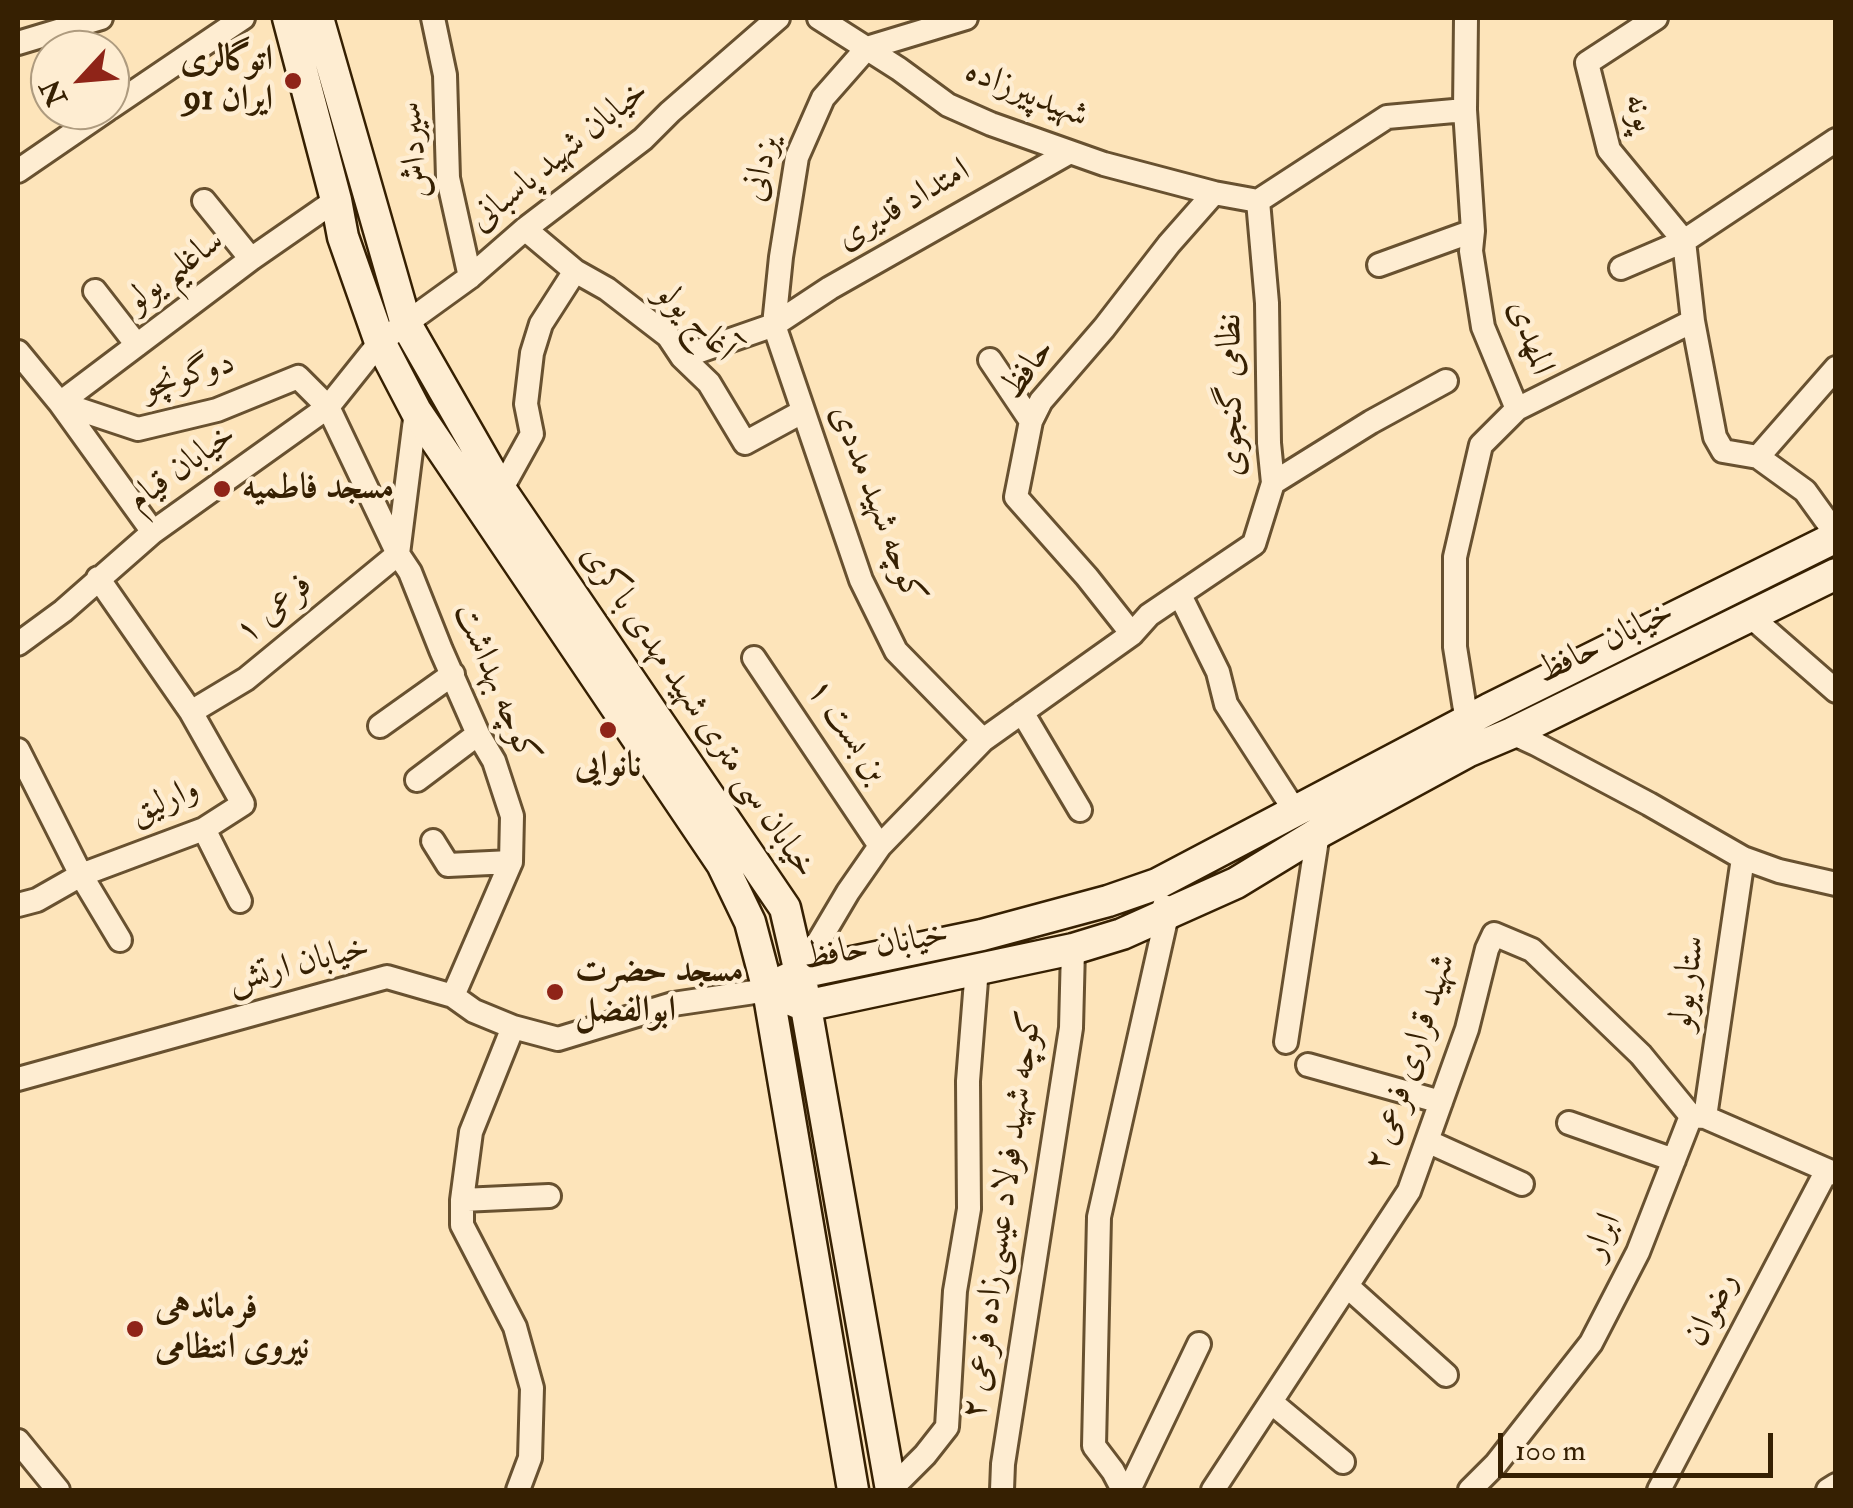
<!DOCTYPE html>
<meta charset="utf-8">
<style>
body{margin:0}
#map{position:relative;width:1853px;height:1508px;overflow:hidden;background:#fde4ba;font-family:"IM FELL Double Pica",serif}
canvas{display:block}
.frame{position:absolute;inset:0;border:20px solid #362002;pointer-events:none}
.north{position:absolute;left:30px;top:30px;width:100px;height:100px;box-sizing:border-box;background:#feedd2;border:2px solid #ae9b7f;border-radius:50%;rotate:244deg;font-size:28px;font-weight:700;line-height:40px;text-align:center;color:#362002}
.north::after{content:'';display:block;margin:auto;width:35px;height:45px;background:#8f2418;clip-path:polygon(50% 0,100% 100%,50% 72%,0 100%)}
.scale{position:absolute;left:1498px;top:1433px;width:275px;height:45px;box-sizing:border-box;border:5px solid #362002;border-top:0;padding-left:12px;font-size:30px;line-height:35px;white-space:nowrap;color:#362002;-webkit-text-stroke:8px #feedd2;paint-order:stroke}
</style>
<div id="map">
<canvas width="1853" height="1508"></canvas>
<div class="frame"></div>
<div class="north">N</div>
<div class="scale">100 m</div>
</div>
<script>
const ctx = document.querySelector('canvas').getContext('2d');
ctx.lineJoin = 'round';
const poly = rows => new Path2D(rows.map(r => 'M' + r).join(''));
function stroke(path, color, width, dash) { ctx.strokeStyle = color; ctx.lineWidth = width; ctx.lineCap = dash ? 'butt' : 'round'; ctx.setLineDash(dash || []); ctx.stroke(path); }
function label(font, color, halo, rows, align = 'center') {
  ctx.font = font + ' "IM FELL Double Pica",Amiri,serif'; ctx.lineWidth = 9; ctx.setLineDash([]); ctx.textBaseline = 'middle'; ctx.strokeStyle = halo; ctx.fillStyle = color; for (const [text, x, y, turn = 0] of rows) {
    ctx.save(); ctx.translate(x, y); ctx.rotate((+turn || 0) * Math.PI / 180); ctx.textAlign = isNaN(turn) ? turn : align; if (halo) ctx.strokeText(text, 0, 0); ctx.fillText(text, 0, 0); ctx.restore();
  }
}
const minor = poly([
 [433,18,445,75,448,178,470,277],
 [819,18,899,69,948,105,991,124,1104,164,1214,193],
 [1466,18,1465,110,1473,231,1471,251,1483,327,1517,409],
 [1656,18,1587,63,1609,150,1684,241],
 [18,43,101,18],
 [867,48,966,18],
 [110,108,243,18],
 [18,171,107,110],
 [204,201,251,259],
 [525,229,575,271,607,289,668,336,682,357,709,383,745,443,802,412],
 [1684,241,1693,321],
 [1379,265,1473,231],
 [1621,268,1684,241,1836,140],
 [95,291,137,345],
 [18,352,60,403,153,532],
 [682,357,774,325,830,288,1070,152],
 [990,360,1031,421],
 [60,403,138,429,217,410,298,377,328,407,398,554,410,572,441,650,478,734,494,761,512,816,511,862,453,996],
 [60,403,251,259,336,200],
 [1758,457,1805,491,1836,534],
 [1273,483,1371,422,1446,381],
 [501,490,532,434,526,404,532,353,541,324,575,271],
 [1180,595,1218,672,1226,704,1295,811],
 [1749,615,1836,691],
 [1132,634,1087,577,1016,497,1031,421,1041,401,1104,328,1169,244,1214,193,1258,201],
 [18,644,63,611,153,532,328,407,380,342,470,277,525,229,643,139,670,112,778,18],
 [754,658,880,846],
 [191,712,246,679,398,554,416,411],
 [1022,712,1080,810],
 [1467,722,1455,647,1455,557,1481,445,1517,409,1693,321,1715,437,1723,451,1758,457,1836,368],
 [380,726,453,674],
 [1512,733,1536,744,1649,804,1743,858,1779,871,1836,884],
 [983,740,1132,634,1149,615,1254,544,1273,483,1269,443,1267,303,1258,201,1387,117,1465,110],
 [18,750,81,875,120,940],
 [417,780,478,734],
 [204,829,240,901],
 [433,841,448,865,511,862],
 [18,905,37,900,81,875,204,829,243,804,191,712,98,578],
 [800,973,848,892,880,846,983,740,896,651,861,580,774,325,781,257,797,157,823,98,867,48],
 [513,1027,471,1132,462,1200,462,1225,515,1327,532,1388,530,1458,518,1490],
 [1286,1042,1318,833],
 [1308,1065,1441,1102],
 [18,1079,387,977,453,996,474,1011,513,1027,558,1039,673,1004,768,990],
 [1705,1117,1743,858],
 [1569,1123,1674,1160],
 [1427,1141,1522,1184],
 [462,1200,549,1196],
 [1347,1286,1446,1375],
 [1271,1402,1343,1462],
 [18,1441,58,1490],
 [891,1489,925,1455,947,1427,955,1291,969,1209,968,1081,977,968],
 [1002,1490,1003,1464,1071,1028,1073,949],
 [1123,1490,1113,1471,1094,1446,1099,1217,1167,915,1164,906],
 [1129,1490,1199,1344],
 [1213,1490,1409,1191,1467,1029,1487,949,1494,934,1532,950,1641,1055,1691,1116],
 [1470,1490,1496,1464,1591,1343,1638,1252,1691,1116,1705,1117,1827,1170],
 [1659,1490,1827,1170,1836,1174],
 [1828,1490,1836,1485]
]);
const secondary = poly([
 [288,18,336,200,343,237,380,342,416,411,722,864,750,922,768,990,853,1490],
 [318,18,406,324,501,490,785,908,800,973,891,1490],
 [785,980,800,973,982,935,1108,901,1157,884,1489,709,1836,537],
 [789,999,805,1006,1073,949,1122,934,1236,883,1318,833,1467,752,1512,733,1836,574]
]);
stroke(minor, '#685130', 28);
stroke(secondary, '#362002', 35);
stroke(minor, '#feedd2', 22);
stroke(secondary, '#feedd2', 30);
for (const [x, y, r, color] of [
 [293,81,10,"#8f2418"],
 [222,489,10,"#8f2418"],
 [608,730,10,"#8f2418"],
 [555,992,10,"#8f2418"],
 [135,1329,10,"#8f2418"]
]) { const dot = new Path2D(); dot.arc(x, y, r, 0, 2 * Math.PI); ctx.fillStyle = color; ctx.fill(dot); stroke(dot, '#feedd2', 4); }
label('bold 35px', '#362002', '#feedd2', [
 ["اتوگالری",273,61,"right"],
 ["ایران 91",273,101,"right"],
 ["مسجد فاطمیه",242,489],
 ["نانوایی",608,767,"center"],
 ["مسجد حضرت",575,972],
 ["ابوالفضل",575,1012],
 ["فرماندهی",155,1309],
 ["نیروی انتظامی",155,1349]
], 'left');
label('35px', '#362002', '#feedd2', [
 ["شهیدپیرزاده",1026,95,22],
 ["پونه",1638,113,73],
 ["سیرداش",416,150,-95],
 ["خیابان شهید پاسبانی",560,157,-39],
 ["یزدانی",763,169,-76],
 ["امتداد قدیری",904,206,-30],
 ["ساغلیم یولو",176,272,-37],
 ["آغاج یولو",694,323,45],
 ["المهدی",1529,338,71],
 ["حافظ",1029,370,-55],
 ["دوگونچو",189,377,-17],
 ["نظامی گنجوی",1233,395,-91],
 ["خیابان قیام",183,469,-36],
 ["کوچه شهید مددی",876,505,69],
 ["فرعی ۱",275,610,-40],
 ["خیابان حافظ",1606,644,-26],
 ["کوچه بهداشت",495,684,67],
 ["خیابان سی متری شهید مهدی باکری",697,712,56],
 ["بن بست ۱",846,732,56],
 ["وارلیق",165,803,-24],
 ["خیابان حافظ",876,948,-10],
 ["خیابان ارتش",299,966,-14],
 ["ستار یولو",1689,983,-82],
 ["شهید قراری فرعی ۲",1412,1063,-72],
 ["کوچه شهید فولاد عیسی‌زاده فرعی ۲",1004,1215,-82],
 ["ابرار",1604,1237,-66],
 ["رضوان",1713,1310,-63]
]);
</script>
